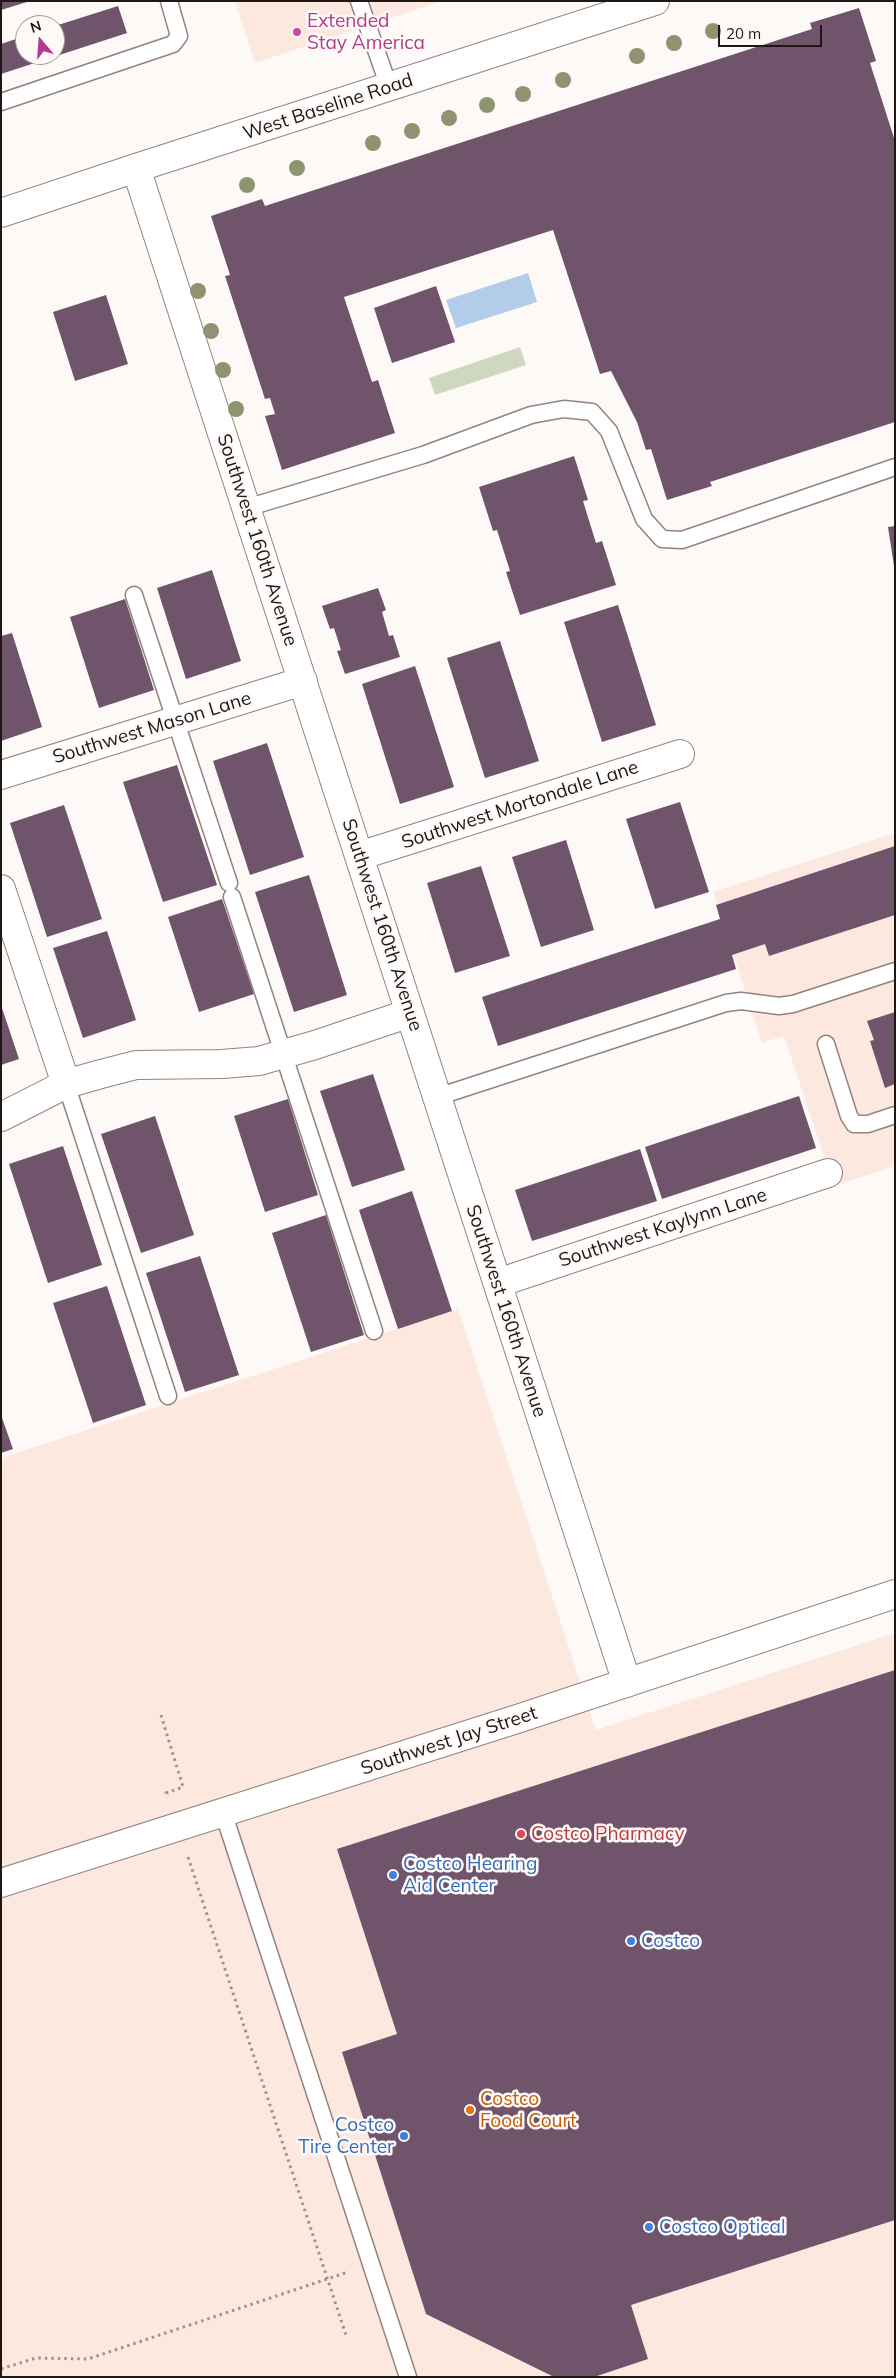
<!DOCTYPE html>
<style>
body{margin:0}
#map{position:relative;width:896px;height:2378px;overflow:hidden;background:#fdf9f7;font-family:Mulish,sans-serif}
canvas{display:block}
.frame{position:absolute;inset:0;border:2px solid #1e1815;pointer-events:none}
.north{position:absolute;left:15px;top:15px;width:50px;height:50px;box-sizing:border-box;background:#fdf9f7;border:1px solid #a49f9d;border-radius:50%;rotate:342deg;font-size:14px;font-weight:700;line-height:20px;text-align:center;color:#1e1815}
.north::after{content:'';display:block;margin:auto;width:18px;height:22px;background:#b33a8e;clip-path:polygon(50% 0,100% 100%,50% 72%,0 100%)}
.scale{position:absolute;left:718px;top:25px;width:104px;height:22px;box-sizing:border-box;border:2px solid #1e1815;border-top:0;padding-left:6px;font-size:15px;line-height:18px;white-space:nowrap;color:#1e1815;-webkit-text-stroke:4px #fdf9f7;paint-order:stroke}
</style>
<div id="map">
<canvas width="896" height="2378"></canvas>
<div class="frame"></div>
<div class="north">N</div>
<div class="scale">20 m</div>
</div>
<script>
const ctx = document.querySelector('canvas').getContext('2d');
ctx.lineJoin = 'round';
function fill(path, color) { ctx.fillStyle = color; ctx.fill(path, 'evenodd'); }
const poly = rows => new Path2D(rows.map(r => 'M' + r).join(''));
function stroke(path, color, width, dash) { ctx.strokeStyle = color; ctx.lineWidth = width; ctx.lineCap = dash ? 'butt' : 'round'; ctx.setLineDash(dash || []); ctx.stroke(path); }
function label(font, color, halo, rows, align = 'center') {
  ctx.font = font + ' Mulish,sans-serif'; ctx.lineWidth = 5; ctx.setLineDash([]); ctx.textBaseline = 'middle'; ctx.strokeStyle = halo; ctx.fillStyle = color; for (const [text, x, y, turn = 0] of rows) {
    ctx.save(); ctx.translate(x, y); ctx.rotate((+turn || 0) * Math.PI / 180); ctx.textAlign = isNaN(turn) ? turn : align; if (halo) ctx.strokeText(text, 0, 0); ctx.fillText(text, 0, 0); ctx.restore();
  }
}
fill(poly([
 [235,1,442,1,255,63],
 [895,833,895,1166,834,1186,784,1036,762,1043,713,892],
 [458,1309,596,1730,895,1633,895,2377,1,2377,1,1458]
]), '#fde8df');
fill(poly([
 [520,347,526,365,435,395,429,378]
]), '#d0d7bf');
fill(poly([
 [528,273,537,302,456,328,446,300]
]), '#b3cce9');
fill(poly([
 [1,1,26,1,27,2,1,10],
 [118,6,127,33,1,74,1,44,25,36,25,55,55,55,55,26],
 [859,8,876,61,870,63,895,141,895,422,710,482,712,486,667,500,651,449,646,450,637,422,611,371,600,374,553,230,344,297,372,382,378,380,395,433,282,470,265,416,275,414,270,398,265,399,225,276,230,275,211,216,262,199,265,206,812,29,810,23],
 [436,286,455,342,392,363,374,308],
 [106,295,128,364,75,381,53,312],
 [574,456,588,500,583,501,596,543,602,541,616,585,520,615,506,572,510,571,497,530,493,531,479,487],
 [895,526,895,565,894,566,888,527],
 [212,570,241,661,186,679,157,588],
 [378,588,386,610,382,612,389,636,393,635,400,657,345,674,337,651,341,650,334,628,330,629,322,606],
 [125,599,154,690,99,708,70,617],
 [618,605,656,725,602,742,564,622],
 [12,633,42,727,1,741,1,636],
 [500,641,539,761,485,778,447,658],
 [415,666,454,787,400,804,362,684],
 [267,743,304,857,250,875,213,761],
 [177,765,217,885,163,902,123,782],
 [680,802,709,892,655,909,626,819],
 [64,805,102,919,47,937,10,823],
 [566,840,594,930,541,947,512,857],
 [895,846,895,915,769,956,765,944,732,955,736,969,498,1046,482,997,720,919,716,905],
 [481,866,510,956,455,973,427,883],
 [309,875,347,995,294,1012,255,892],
 [222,899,254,994,199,1012,168,917],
 [107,931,136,1020,83,1038,53,948],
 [1,1005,19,1059,1,1065],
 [895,1012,895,1084,885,1088,870,1041,874,1040,867,1021],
 [373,1074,405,1170,352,1187,320,1091],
 [799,1096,816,1148,662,1199,645,1147],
 [288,1099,318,1195,265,1212,234,1116],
 [155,1116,194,1235,141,1253,101,1134],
 [63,1146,102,1265,48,1283,9,1164],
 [640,1149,657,1201,532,1241,515,1190],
 [412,1191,452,1311,398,1329,359,1210],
 [326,1215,364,1335,311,1352,272,1233],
 [200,1256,239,1375,185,1392,146,1273],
 [107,1286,146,1405,93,1423,53,1303],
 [1,1415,13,1449,1,1453],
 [895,1670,895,2220,631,2305,648,2359,594,2377,554,2377,426,2314,342,2052,397,2034,337,1849]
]), '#6f546b');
const service = poly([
 [359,1,389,87],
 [1,102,173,44,179,36,169,1],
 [246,508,423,455,531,415,564,409,592,412,609,431,644,519,662,539,682,540,895,467],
 [134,595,229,883],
 [232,897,374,1331],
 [826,1044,849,1116,854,1124,868,1124,895,1115],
 [66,1084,168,1396],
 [437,1097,726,1003,741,1001,779,1006,793,1004,895,971],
 [223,1812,408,2377]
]);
const minor = poly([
 [136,168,627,1683],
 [1,775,303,681],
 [359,856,680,754],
 [1,889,66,1084],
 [1,1117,66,1084,101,1074,136,1065,222,1064,259,1061,315,1045,410,1013],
 [498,1283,828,1173],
 [1,1883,517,1719,895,1594]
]);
const tertiary = poly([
 [1,213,136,168,655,1]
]);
stroke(service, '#94837c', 19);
stroke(minor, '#94837c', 30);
stroke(tertiary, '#94837c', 30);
stroke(poly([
 [161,1715,183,1787,166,1793,168,1797],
 [188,1857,346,2335],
 [1,2369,36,2358,88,2359,348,2272]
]), '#989491', 3, [2.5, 4]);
stroke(service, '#fff', 16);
stroke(minor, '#fff', 28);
stroke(tertiary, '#fff', 28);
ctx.fillStyle = '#8f9371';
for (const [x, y] of [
 [713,31],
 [674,43],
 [637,56],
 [563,80],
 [523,94],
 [487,105],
 [449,118],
 [412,131],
 [373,143],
 [297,168],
 [247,185],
 [198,291],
 [211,331],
 [223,370],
 [236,409]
]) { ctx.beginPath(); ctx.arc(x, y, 8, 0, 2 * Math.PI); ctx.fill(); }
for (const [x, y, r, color] of [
 [297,32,5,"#d1479c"],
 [521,1834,5,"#e0444e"],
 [393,1875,5,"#3f7fe0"],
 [631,1941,5,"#3f7fe0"],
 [470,2110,5,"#e8710a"],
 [404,2136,5,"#3f7fe0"],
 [649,2227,5,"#3f7fe0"]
]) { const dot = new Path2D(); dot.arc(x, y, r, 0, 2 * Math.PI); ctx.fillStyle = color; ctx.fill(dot); stroke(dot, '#fdf9f7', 2); }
label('19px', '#b23c85', '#fdf9f7', [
 ["Extended",307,21],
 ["Stay America",307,43]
], 'left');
label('19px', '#1e1815', '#fdf9f7', [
 ["West Baseline Road",328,107,-18],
 ["Southwest 160th Avenue",257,540,72],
 ["Southwest Mason Lane",152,728,-17],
 ["Southwest Mortondale Lane",520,805,-18],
 ["Southwest 160th Avenue",382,925,72],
 ["Southwest Kaylynn Lane",663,1228,-18],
 ["Southwest 160th Avenue",506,1311,72],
 ["Southwest Jay Street",449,1741,-18]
]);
label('19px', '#be3a42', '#fdf9f7', [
 ["Costco Pharmacy",531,1834]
], 'left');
label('19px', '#366cbe', '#fdf9f7', [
 ["Costco Hearing",403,1864],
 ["Aid Center",403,1886],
 ["Costco",641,1941],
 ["Costco",394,2125,"right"],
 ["Tire Center",394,2147,"right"],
 ["Costco Optical",659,2227]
], 'left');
label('19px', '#c56008', '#fdf9f7', [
 ["Costco",480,2099],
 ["Food Court",480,2121]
], 'left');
</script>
